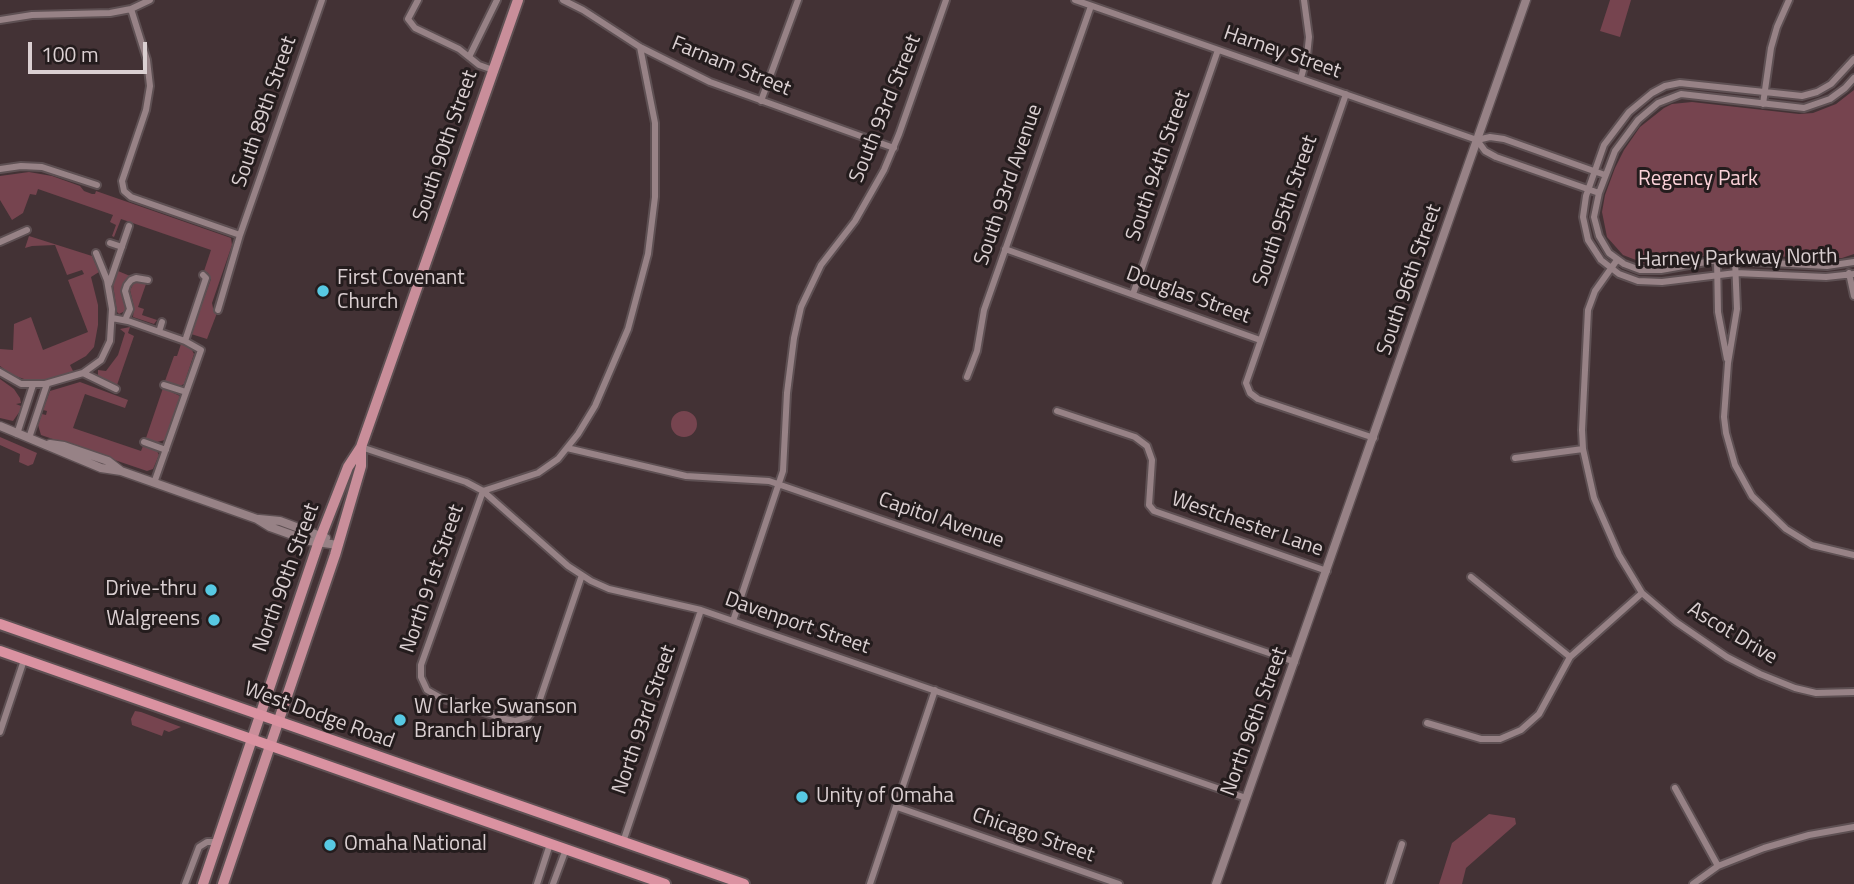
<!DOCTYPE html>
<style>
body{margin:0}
#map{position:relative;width:1854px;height:884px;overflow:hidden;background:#433235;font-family:"Titillium Web",sans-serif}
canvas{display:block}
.scale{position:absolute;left:28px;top:42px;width:119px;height:32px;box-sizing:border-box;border:4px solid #dbd0d2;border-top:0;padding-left:9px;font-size:21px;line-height:24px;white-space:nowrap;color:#dbd0d2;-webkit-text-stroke:5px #241c1d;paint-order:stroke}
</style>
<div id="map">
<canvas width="1854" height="884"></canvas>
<div class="scale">100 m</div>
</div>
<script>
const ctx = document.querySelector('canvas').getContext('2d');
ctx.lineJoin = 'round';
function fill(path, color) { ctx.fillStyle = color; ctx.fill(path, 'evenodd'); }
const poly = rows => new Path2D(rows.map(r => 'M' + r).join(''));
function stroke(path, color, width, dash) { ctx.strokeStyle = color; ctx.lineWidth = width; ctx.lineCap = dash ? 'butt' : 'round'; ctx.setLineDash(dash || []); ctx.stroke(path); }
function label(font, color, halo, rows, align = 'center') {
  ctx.font = font + ' "Titillium Web",sans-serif'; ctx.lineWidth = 6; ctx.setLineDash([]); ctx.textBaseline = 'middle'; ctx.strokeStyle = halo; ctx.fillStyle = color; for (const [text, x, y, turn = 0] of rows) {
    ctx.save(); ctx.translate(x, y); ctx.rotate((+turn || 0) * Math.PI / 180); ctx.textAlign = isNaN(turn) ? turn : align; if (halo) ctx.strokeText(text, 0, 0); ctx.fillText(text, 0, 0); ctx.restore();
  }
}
fill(poly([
 [1610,0,1631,0,1620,37,1600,31],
 [1854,90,1854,254,1842,258,1824,259,1725,253,1646,264,1623,255,1607,237,1602,212,1605,195,1615,168,1624,150,1640,127,1664,108,1672,104,1692,102,1799,114,1813,113,1836,104],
 [29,172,52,176,80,186,84,191,92,194,95,194,96,191,231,238,232,245,212,303,213,308,217,313,207,339,191,334,211,279,208,273,204,271,211,250,121,219,114,237,112,236,116,225,110,222,113,215,38,189,36,195,30,194,23,213,12,220,0,200,0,176],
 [29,236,92,256,99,272,91,277,98,305,98,325,94,347,86,356,70,365,74,373,49,380,27,380,12,375,0,366,0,349,13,350,14,324,31,317,43,350,88,332,68,280,84,274,82,270,67,275,55,245,32,246,25,248],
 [118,271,130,276,122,287,122,298,126,306,125,311,119,314,117,312,113,285],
 [141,282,146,284,138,307,144,309,142,315,157,320,154,324,133,317,134,307,130,290,134,283],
 [130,327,128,333,134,336,117,385,101,378,98,375,98,370,106,371,118,355,125,333,120,329],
 [181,344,191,348,194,354,184,384,180,386,165,381,174,356,177,356],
 [0,379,14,389,20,398,21,403,16,404,21,406,20,411,13,421,0,418],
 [80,382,128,400,125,408,85,394,73,428,141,451,143,446,157,451,159,455,153,469,147,471,41,435,38,425,42,414,46,415,47,411,43,410,50,391],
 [163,388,180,396,165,440,157,442,146,438],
 '671 424a13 13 0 1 1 26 0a13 13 0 1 1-26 0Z',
 [0,437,37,453,33,464,28,466,19,462,20,454,0,445],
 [135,711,141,712,181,727,169,732,164,730,162,736,132,725,131,719],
 [1489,814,1515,818,1516,824,1466,868,1462,884,1439,884,1452,843]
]), '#76444f');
const minor = poly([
 [418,0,408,19,415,28,459,49,479,65,493,70],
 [563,0,583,10,640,47,710,82,894,148],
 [1075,0,1477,140],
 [131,9,147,60,150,86,146,110,122,181,124,191,131,197,240,235],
 [0,20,32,15,110,13,131,9,150,0],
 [469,57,497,0],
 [1854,59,1831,84,1817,92,1802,96,1680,83,1665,86,1652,93,1629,112,1604,145,1586,196,1583,217,1588,240,1601,260,1619,274,1638,281,1662,282,1736,273,1826,277,1854,274],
 [1301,78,1307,56,1309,37,1304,0],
 [1854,78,1845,88,1830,99,1804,108,1681,94,1658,103,1638,120,1615,151,1599,193,1594,217,1599,236,1609,253,1624,264,1640,270,1661,270,1717,260,1827,266,1854,262],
 [1346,94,1246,383,1250,393,1258,399,1374,438],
 [761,101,798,0],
 [1763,104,1771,48,1777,27,1789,0],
 [1477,140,1490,137,1504,139,1605,175],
 [1477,140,1485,151,1496,157,1599,193],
 [0,169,21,166,42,167,97,185],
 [0,242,27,230],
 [110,243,122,247],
 [1005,249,1260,340],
 [1617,260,1595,291,1588,310,1582,430,1583,449,1594,498,1619,555,1642,593,1676,622,1727,657,1760,674,1795,688,1816,693,1854,692],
 [1717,260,1718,312,1727,359],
 [1735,260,1737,309,1728,363,1724,417,1726,433,1735,465,1752,496,1786,529,1812,545,1854,555],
 [1849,273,1854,296],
 [109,284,129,226],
 [1133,294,1218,50],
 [218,310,240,235,322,0],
 [112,318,128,321,185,341,201,350,154,483],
 [125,320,130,309,125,291,127,285,131,280,136,278,148,280],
 [159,332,162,322],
 [185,341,206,278,203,275],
 [0,372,21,384,45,384,83,373,101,360,110,341,112,309,107,280,96,253],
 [83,373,116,389],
 [967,377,977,351,984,310,1091,6],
 [164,385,186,392],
 [1057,411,1135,437,1147,446,1152,460,1149,505,1154,511,1327,571],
 [17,434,33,385],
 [29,438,47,384],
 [144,442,166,450],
 [361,447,466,482,483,491,568,566,591,581,609,589,701,610,1246,798],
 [567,448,686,476,769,481,1295,662],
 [1515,458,1583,449],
 [582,575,539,702,528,717,515,721,505,719,441,698,427,690,421,677,421,665,483,491,538,473,558,459,578,434,595,406,628,329,648,254,655,197,655,123,640,47],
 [1471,577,1570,657],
 [733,621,783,471,787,393,794,338,801,307,821,265,855,221,884,170,899,134,946,0],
 [1427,723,1481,739,1500,739,1521,730,1539,714,1570,657,1642,593],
 [0,732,24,660],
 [1675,788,1718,866],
 [897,807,1119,884],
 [623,842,701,610],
 [185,884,199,847,207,842,217,842],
 [537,884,550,844],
 [553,884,566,849],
 [870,884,935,690],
 [1389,884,1402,844],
 [1693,884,1718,866,1764,848,1809,835,1854,827]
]);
const tertiary = poly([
 [0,426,101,468,121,471,257,519,270,527,309,541,338,545],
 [50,444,64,446,108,461,121,471],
 [259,519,280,521,326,538],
 [1216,884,1526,0]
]);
const primary = poly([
 [203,884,318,544,348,467,361,447,518,0],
 [223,884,335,555,361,466,361,447]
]);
const trunk = poly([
 [0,624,744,884],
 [0,651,665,884]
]);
stroke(minor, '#5e5053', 10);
stroke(tertiary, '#5e5053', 11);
stroke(primary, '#5e5053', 14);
stroke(trunk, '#5e5053', 14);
stroke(minor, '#978286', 6);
stroke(tertiary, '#978286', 8);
stroke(primary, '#c98e9a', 10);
stroke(trunk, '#da92a1', 10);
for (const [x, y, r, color] of [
 [323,291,7,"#57c9e3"],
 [211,590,7,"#57c9e3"],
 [214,620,7,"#57c9e3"],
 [400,720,7,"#57c9e3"],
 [802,797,7,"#57c9e3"],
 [330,845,7,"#57c9e3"]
]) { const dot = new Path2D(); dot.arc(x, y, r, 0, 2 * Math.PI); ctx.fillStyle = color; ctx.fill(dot); stroke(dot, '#241c1d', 2.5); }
label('21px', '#dbd0d2', '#241c1d', [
 ["Harney Street",1282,53,19],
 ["Farnam Street",731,67,22],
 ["South 93rd Street",886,109,-68],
 ["South 89th Street",265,112,-71],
 ["South 90th Street",446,146,-71],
 ["South 94th Street",1159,166,-71],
 ["South 93rd Avenue",1009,185,-71],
 ["South 95th Street",1286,211,-71],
 ["Harney Parkway North",1737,259,-1],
 ["South 96th Street",1410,280,-71],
 ["Douglas Street",1188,296,20],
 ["Capitol Avenue",941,521,19],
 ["Westchester Lane",1247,525,19],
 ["North 90th Street",287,578,-70],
 ["North 91st Street",433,579,-71],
 ["Davenport Street",797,624,19],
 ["Ascot Drive",1732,634,31],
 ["West Dodge Road",319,716,20],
 ["North 93rd Street",645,720,-71],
 ["North 96th Street",1255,722,-70],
 ["Chicago Street",1033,836,19]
]);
label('21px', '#fcd2d9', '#241c1d', [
 ["Regency Park",1698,180]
]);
label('21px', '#dbd0d2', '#241c1d', [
 ["First Covenant",337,279],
 ["Church",337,303],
 ["Drive-thru",197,590,"right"],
 ["Walgreens",200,620,"right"],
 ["W Clarke Swanson",414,708],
 ["Branch Library",414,732],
 ["Unity of Omaha",816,797],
 ["Omaha National",344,845]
], 'left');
</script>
